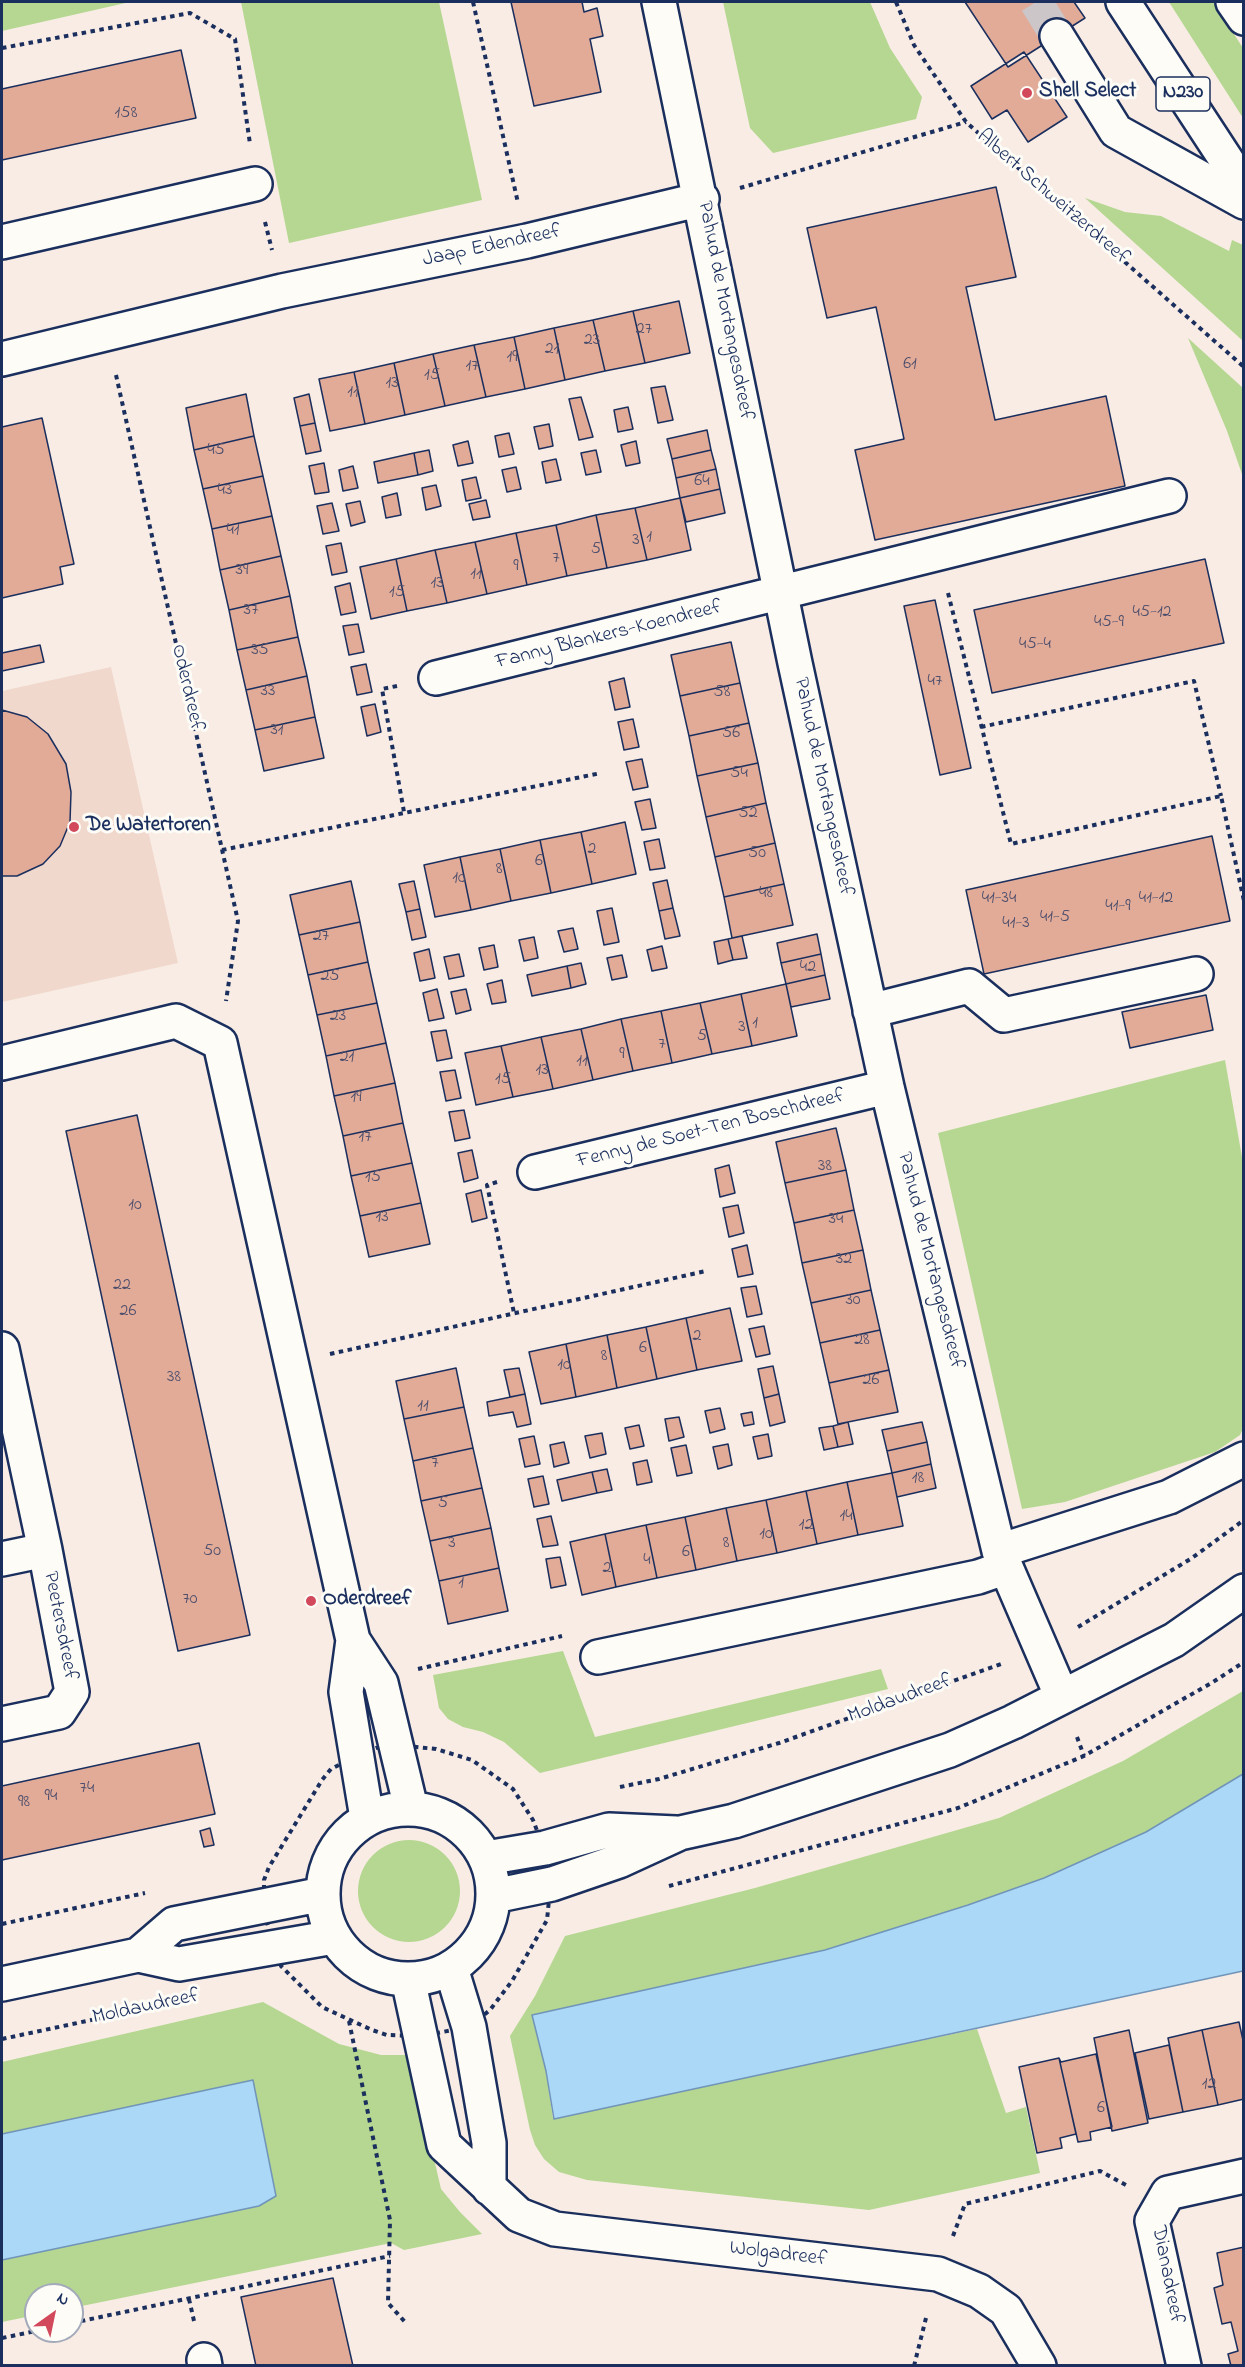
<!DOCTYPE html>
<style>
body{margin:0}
#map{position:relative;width:1245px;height:2367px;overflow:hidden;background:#f8ece4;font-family:"Indie Flower",sans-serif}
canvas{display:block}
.frame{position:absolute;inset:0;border:3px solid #1b2f5e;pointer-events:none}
.north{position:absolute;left:24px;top:2283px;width:60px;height:60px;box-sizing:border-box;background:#fdfcf7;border:2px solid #a3aaba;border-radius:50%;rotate:33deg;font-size:16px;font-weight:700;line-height:24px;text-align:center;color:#1b2f5e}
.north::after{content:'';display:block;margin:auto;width:21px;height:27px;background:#d1495b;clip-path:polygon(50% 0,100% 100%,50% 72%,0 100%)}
</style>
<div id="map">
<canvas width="1245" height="2367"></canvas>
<div class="frame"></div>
<div class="north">N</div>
</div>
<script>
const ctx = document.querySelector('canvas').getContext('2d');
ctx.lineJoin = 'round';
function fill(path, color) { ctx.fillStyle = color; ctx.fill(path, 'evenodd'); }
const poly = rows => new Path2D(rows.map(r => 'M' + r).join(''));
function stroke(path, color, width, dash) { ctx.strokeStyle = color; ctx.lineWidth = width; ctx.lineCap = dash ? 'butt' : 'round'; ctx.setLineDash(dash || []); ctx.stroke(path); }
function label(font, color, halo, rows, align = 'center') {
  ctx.font = font + ' "Indie Flower",sans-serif'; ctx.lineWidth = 6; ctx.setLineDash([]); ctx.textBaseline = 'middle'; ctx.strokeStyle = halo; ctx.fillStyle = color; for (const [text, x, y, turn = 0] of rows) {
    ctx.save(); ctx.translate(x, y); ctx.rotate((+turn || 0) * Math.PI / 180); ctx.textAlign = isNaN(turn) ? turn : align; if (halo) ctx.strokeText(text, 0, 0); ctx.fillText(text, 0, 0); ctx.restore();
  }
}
fill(poly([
 [111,667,178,963,2,1002,2,691]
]), '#f1d8cd');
fill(poly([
 [2,2,130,2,2,31],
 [241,2,439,2,482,200,289,243],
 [723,2,870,2,890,48,922,97,916,119,773,153,750,128],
 [1169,2,1213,2,1243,48,1243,118],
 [1085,198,1125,212,1161,216,1229,251,1232,240,1243,245,1243,341],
 [1188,338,1243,388,1243,477,1227,431],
 [1225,1060,1243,1163,1243,1428,1240,1435,1215,1452,1065,1502,1022,1509,938,1133],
 [563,1651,595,1737,881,1669,888,1689,540,1773,504,1742,483,1732,463,1727,448,1719,439,1708,433,1675],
 [1243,1691,1243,1774,1146,1832,1044,1878,968,1905,825,1950,532,2015,546,2071,553,2118,977,2029,1006,2113,1026,2107,1040,2173,869,2210,587,2180,559,2172,544,2159,535,2145,530,2130,510,2036,535,1996,565,1936,755,1888,999,1818,1123,1761],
 '358 1891a51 51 0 1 1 102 0a51 51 0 1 1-102 0Z',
 [263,2002,339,2044,381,2055,410,2055,441,2189,460,2212,482,2234,404,2250,391,2243,72,2308,72,2295,36,2295,36,2315,2,2322,2,2260,259,2206,276,2195,253,2080,2,2134,2,2062]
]), '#b5d791');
const water = poly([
 [1243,1774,1243,1971,554,2119,546,2071,532,2015,825,1950,968,1905,1044,1878,1146,1832,1243,1774],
 [253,2080,276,2196,259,2206,2,2260,2,2134,253,2080]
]);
fill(water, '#aad8f6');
stroke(water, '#7194b9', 1.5);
const building = poly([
 [511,2,582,2,584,12,597,8,603,36,590,39,601,92,534,106,511,2],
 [965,2,1074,2,1085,18,1008,67,965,2],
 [181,50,196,118,2,160,2,89,181,50],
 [1024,52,1067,117,1028,142,1007,110,992,119,971,86,1024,52],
 [996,187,1016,277,966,287,995,420,1106,396,1125,486,875,540,855,450,904,439,876,307,827,318,807,228,996,187],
 [679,301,690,353,645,363,633,311,679,301],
 [633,311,645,363,605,371,593,320,633,311],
 [593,320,605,371,565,380,554,328,593,320],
 [554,328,565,380,525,389,514,337,554,328],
 [514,337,525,389,486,397,474,345,514,337],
 [474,345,486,397,445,406,433,354,474,345],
 [433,354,445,406,405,415,394,363,433,354],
 [394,363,405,415,365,424,354,372,394,363],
 [354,372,365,424,330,431,319,379,354,372],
 [665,386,673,420,658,423,651,388,665,386],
 [246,394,254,436,194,450,186,408,246,394],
 [309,394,315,423,300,426,294,398,309,394],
 [581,397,593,437,579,440,569,399,581,397],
 [628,407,633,429,618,432,614,410,628,407],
 [42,418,74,564,60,567,63,584,2,598,2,427,42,418],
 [315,423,321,451,306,454,300,426,315,423],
 [549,424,553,446,539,449,534,427,549,424],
 [707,430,711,450,672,459,667,439,707,430],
 [509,433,514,454,499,457,495,436,509,433],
 [254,436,263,476,203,489,194,450,254,436],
 [468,441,473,463,458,466,453,445,468,441],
 [636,441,640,463,626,466,621,445,636,441],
 [429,450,433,471,418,475,414,453,429,450],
 [596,450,601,472,586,475,581,453,596,450],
 [711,450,716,469,676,478,672,459,711,450],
 [414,453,418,475,378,483,374,462,414,453],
 [556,459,561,480,546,483,542,462,556,459],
 [324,463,329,492,315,494,309,466,324,463],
 [353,466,358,488,343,491,339,470,353,466],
 [516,467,521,489,507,492,502,470,516,467],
 [716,469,720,489,680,498,676,478,716,469],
 [263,476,272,516,212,529,203,489,263,476],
 [476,477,481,498,466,501,462,480,476,477],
 [436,485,441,506,426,510,422,488,436,485],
 [720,489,725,513,686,522,680,498,720,489],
 [397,493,401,515,386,518,382,497,397,493],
 [680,498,691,550,647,560,635,508,680,498],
 [486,500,490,517,473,520,469,504,486,500],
 [360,501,365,522,351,526,346,504,360,501],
 [332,503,339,531,323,534,317,506,332,503],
 [635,508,647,560,607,568,596,515,635,508],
 [596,515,607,568,567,576,556,525,596,515],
 [272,516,281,556,220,570,212,529,272,516],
 [556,525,567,576,527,585,516,533,556,525],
 [516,533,527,585,487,594,475,542,516,533],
 [475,542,487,594,447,603,435,550,475,542],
 [341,543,347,572,332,575,326,546,341,543],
 [435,550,447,603,407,611,396,559,435,550],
 [281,556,290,596,229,610,220,570,281,556],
 [396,559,407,611,371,619,360,567,396,559],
 [1205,559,1224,643,992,693,974,610,1205,559],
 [350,583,356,612,341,615,335,587,350,583],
 [290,596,298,637,237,650,229,610,290,596],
 [935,600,971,768,940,775,904,606,935,600],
 [358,624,364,652,349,655,343,626,358,624],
 [298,637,307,676,246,690,237,650,298,637],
 [731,642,740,683,680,696,671,655,731,642],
 [40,645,44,662,2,671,2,653,40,645],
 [366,664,372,692,357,695,351,667,366,664],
 [307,676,315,717,255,730,246,690,307,676],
 [624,678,630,707,615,710,609,682,624,678],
 [740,683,749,723,689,736,680,696,740,683],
 [375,704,381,732,367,736,361,707,375,704],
 [2,710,27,717,48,734,66,764,71,792,70,822,60,846,43,864,17,876,2,876,2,710],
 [315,717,324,758,264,771,255,730,315,717],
 [633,719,639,747,624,750,618,722,633,719],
 [749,723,758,763,697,776,689,736,749,723],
 [642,759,648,787,633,790,626,762,642,759],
 [758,763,766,803,706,817,697,776,758,763],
 [650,799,656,828,642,830,635,802,650,799],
 [766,803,775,843,715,857,706,817,766,803],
 [625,822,636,874,592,884,581,832,625,822],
 [581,832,592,884,551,893,540,840,581,832],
 [1212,836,1230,921,984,974,966,890,1212,836],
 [659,839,665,868,650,870,644,842,659,839],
 [540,840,551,893,511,901,500,849,540,840],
 [775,843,784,884,724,897,715,857,775,843],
 [500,849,511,901,471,910,460,857,500,849],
 [460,857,471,910,435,917,424,865,460,857],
 [667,880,673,908,659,911,653,883,667,880],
 [351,881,360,922,299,935,290,895,351,881],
 [414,881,420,909,406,912,399,884,414,881],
 [784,884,793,925,732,938,724,897,784,884],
 [612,908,619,942,604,945,597,911,612,908],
 [673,908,680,936,665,939,659,911,673,908],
 [420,909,426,937,412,940,406,912,420,909],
 [360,922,368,962,308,975,299,935,360,922],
 [573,928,578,949,564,952,558,931,573,928],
 [817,934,821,954,781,963,777,943,817,934],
 [742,936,747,958,733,960,728,939,742,936],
 [534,937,538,958,524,961,519,940,534,937],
 [728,939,733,960,718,964,714,942,728,939],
 [494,945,498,967,484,970,479,948,494,945],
 [662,946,667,968,652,971,647,950,662,946],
 [429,949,435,978,420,981,414,953,429,949],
 [459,954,464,976,449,979,444,957,459,954],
 [821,954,825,975,786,984,781,963,821,954],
 [622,955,627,977,612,980,607,958,622,955],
 [368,962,377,1003,317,1015,308,975,368,962],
 [581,963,586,984,571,988,567,966,581,963],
 [567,966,571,988,532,996,527,975,567,966],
 [825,975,830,999,791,1007,786,984,825,975],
 [502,980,506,1002,492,1004,487,984,502,980],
 [786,984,797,1036,752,1046,741,994,786,984],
 [437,989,444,1018,429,1021,423,993,437,989],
 [466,989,471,1010,456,1014,451,992,466,989],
 [741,994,752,1046,712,1054,700,1003,741,994],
 [1206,995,1213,1030,1130,1048,1122,1012,1206,995],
 [377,1003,386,1043,326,1056,317,1015,377,1003],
 [700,1003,712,1054,672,1063,661,1011,700,1003],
 [661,1011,672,1063,633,1071,621,1019,661,1011],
 [621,1019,633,1071,593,1080,581,1029,621,1019],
 [581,1029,593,1080,553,1089,541,1037,581,1029],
 [446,1030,452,1058,437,1061,431,1032,446,1030],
 [541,1037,553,1089,513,1097,501,1046,541,1037],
 [386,1043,395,1083,334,1096,326,1056,386,1043],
 [501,1046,513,1097,476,1105,465,1053,501,1046],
 [455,1070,461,1098,446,1101,440,1072,455,1070],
 [395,1083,403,1123,343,1136,334,1096,395,1083],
 [464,1110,470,1138,455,1141,449,1112,464,1110],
 [137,1115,250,1635,178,1651,66,1131,137,1115],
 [403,1123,412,1163,351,1176,343,1136,403,1123],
 [836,1128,846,1170,785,1183,776,1142,836,1128],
 [472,1150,478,1178,464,1182,458,1153,472,1150],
 [412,1163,421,1203,360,1216,351,1176,412,1163],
 [729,1165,735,1193,720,1197,715,1169,729,1165],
 [846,1170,854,1210,794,1223,785,1183,846,1170],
 [481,1190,487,1218,472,1222,466,1194,481,1190],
 [421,1203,430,1244,369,1257,360,1216,421,1203],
 [738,1205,744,1233,729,1237,723,1208,738,1205],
 [854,1210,863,1250,802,1263,794,1223,854,1210],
 [747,1245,753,1274,738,1277,732,1249,747,1245],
 [863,1250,871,1290,811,1303,802,1263,863,1250],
 [756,1286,762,1314,747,1317,741,1288,756,1286],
 [871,1290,880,1330,820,1343,811,1303,871,1290],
 [730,1308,742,1361,697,1370,686,1318,730,1308],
 [686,1318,697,1370,657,1379,646,1327,686,1318],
 [764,1326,770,1354,756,1357,749,1329,764,1326],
 [646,1327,657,1379,617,1388,607,1335,646,1327],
 [880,1330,889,1370,829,1383,820,1343,880,1330],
 [607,1335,617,1388,576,1397,566,1344,607,1335],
 [566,1344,576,1397,541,1404,529,1352,566,1344],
 [773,1366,779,1394,764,1398,758,1369,773,1366],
 [456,1368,464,1407,404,1419,396,1381,456,1368],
 [519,1368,525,1394,510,1397,504,1370,519,1368],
 [889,1370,898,1412,838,1424,829,1383,889,1370],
 [525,1394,531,1424,517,1427,513,1412,489,1416,487,1402,525,1394],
 [779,1394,785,1422,770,1426,764,1398,779,1394],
 [464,1407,473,1448,413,1461,404,1419,464,1407],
 [720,1408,725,1429,710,1433,705,1411,720,1408],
 [752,1412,754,1424,744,1426,741,1414,752,1412],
 [679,1417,684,1437,669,1441,665,1419,679,1417],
 [848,1422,853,1444,838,1447,833,1426,848,1422],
 [922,1422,927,1442,887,1451,882,1430,922,1422],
 [639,1425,644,1446,630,1449,625,1428,639,1425],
 [833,1426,838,1447,824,1450,819,1428,833,1426],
 [602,1433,606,1454,590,1458,585,1436,602,1433],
 [768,1434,772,1456,758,1459,753,1437,768,1434],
 [534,1436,540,1464,525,1467,519,1439,534,1436],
 [564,1442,569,1463,554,1467,550,1445,564,1442],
 [927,1442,931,1464,892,1473,887,1451,927,1442],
 [728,1444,732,1465,718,1469,713,1447,728,1444],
 [686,1445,692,1473,677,1476,671,1448,686,1445],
 [473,1448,482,1488,421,1501,413,1461,473,1448],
 [647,1460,652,1482,637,1485,633,1463,647,1460],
 [931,1464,936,1488,897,1497,892,1473,931,1464],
 [607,1469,612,1490,597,1493,592,1472,607,1469],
 [592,1472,597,1493,562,1501,557,1480,592,1472],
 [892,1473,903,1526,858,1535,847,1482,892,1473],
 [543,1476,549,1504,534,1507,528,1479,543,1476],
 [847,1482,858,1535,817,1544,806,1491,847,1482],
 [482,1488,491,1528,430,1541,421,1501,482,1488],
 [806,1491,817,1544,777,1553,766,1500,806,1491],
 [766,1500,777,1553,737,1561,726,1508,766,1500],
 [726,1508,737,1561,696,1570,685,1517,726,1508],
 [551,1516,558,1545,543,1547,537,1519,551,1516],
 [685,1517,696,1570,657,1578,646,1525,685,1517],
 [646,1525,657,1578,616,1587,605,1534,646,1525],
 [491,1528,499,1568,439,1581,430,1541,491,1528],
 [605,1534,616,1587,582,1595,570,1542,605,1534],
 [560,1557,566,1585,551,1588,546,1559,560,1557],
 [499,1568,508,1611,448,1624,439,1581,499,1568],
 [199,1743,215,1814,2,1860,2,1786,199,1743],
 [210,1828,214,1845,204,1847,200,1831,210,1828],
 [1239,2022,1244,2045,1244,2099,1218,2105,1202,2030,1239,2022],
 [1129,2030,1148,2123,1112,2131,1094,2038,1129,2030],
 [1202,2030,1218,2105,1183,2112,1168,2038,1202,2030],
 [1169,2045,1183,2112,1149,2119,1135,2053,1169,2045],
 [1096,2054,1112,2127,1090,2132,1091,2140,1078,2142,1059,2058,1061,2062,1096,2054],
 [1059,2058,1076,2134,1060,2138,1062,2148,1037,2153,1019,2067,1059,2058],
 [1244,2247,1244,2366,1231,2366,1228,2354,1238,2351,1231,2322,1222,2324,1214,2288,1223,2285,1217,2253,1244,2247],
 [333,2278,353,2366,256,2366,241,2297,333,2278]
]);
fill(building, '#e2ab98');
stroke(building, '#1b2f5e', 1.5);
stroke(poly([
 [1036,2,1057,36]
]), '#ccc6c9', 33, [33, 16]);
const minor = poly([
 [659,2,795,663,887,1087,999,1551,1062,1697],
 [1057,36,1116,131,1244,202],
 [2,242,255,184],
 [2,359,282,291,527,241,702,199],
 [436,678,1169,496],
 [870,1011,969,986,1004,1015,1196,974],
 [2,1063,176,1021,220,1043,353,1640,381,1683,411,1808],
 [535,1172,887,1087],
 [2,1349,45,1550,72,1692,59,1712,2,1724],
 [999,1551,1169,1497,1244,1459],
 [2,1559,45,1550],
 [353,1640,346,1692,367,1818],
 [598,1657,978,1577,1004,1568],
 '323 1894a85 85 0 1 1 170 0a85 85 0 1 1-170 0Z',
 [486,1858,545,1848,609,1830,676,1833],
 [494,1896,552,1884,619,1861,680,1833,734,1821,950,1750,1013,1722,1174,1640,1244,1591],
 [138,1955,174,1924,323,1894],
 [451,1968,469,2027,489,2143,489,2188],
 [408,1979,444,2145,519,2215,555,2229,938,2274,979,2291,1006,2310,1039,2366],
 [2,1984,138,1955,179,1964,334,1937],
 [204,2360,205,2366],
 [1184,2366,1152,2221,1168,2193,1244,2176]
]);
const highway = poly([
 [1123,2,1244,187],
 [1233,2,1244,18]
]);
stroke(minor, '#1b2f5e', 38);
stroke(highway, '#1b2f5e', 38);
stroke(poly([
 [473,2,518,203],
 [896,2,914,45,966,122,1244,367],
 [2,48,190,13,235,39,250,144],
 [740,188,966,122],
 [265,222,272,250],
 [116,375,238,921,226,1001],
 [948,593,1011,844,1221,796,1244,901],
 [397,686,382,689,404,812],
 [981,727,1194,681,1221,796],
 [222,850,601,773],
 [497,1182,487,1185,514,1313],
 [330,1354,706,1271],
 [1078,1627,1192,1558,1244,1520],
 [418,1669,562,1636],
 [1077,1737,1084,1756],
 [396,1745,436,1749,472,1760,513,1789,533,1820,552,1870,547,1920,512,1981,490,2010,469,2027,421,2036,387,2035,372,2030,322,2007,281,1966,267,1923,264,1906,264,1880,269,1867,322,1780,331,1769,357,1756,376,1748,396,1745],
 [620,1787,659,1779,779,1743,1004,1663],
 [669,1886,958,1808,1084,1756,1213,1682,1244,1662],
 [2,1924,145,1893],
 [349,2021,390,2220,388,2303,405,2322],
 [2,2039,162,2005],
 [953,2236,965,2204,1100,2171,1126,2185],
 [189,2299,194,2321],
 [72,2323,390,2256],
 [2,2338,36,2331],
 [914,2366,927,2314]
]), '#1b2f5e', 4, [4.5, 4.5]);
stroke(minor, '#fdfcf7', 33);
stroke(highway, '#fdfcf7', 33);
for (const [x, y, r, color] of [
 [1027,93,6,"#d1495b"],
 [74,827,6,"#d1495b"],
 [311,1601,6,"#d1495b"]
]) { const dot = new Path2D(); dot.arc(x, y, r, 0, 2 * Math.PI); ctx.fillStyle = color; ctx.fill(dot); stroke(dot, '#fdfcf7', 2); }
label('18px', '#4d4e6c', null, [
 ["158",126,114],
 ["27",644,330],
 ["23",592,341],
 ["21",552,350],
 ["19",512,358],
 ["61",910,365],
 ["17",472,367],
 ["15",432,376],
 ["13",392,384],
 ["11",353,393],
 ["45",216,451],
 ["64",702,482],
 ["43",225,491],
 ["41",233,531],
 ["1",649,538],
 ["3",636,541],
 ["5",596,550],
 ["7",556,559],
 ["9",516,567],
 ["39",242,571],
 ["11",476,575],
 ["13",437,584],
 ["15",397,593],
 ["37",251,611],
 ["45-12",1152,613],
 ["45-9",1109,623],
 ["45-4",1035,645],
 ["35",260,651],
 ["47",935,682],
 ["33",268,692],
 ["58",722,693],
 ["31",277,731],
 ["56",731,734],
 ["54",739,774],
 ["52",748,814],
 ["2",592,850],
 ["50",757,854],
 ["6",539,862],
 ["8",499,870],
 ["10",459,879],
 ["48",766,894],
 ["41-34",999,899],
 ["41-12",1156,899],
 ["41-9",1118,907],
 ["41-5",1055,918],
 ["41-3",1016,924],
 ["27",321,937],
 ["42",808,968],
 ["25",330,977],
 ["23",338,1017],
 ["1",755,1024],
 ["3",742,1028],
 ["5",702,1037],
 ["7",662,1045],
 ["9",622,1055],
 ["21",347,1058],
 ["11",582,1062],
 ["13",542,1071],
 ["15",503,1080],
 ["19",356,1098],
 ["17",365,1138],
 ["38",825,1167],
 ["15",373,1178],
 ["10",135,1206],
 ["13",382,1218],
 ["34",836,1220],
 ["32",844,1260],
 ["22",122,1286],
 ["30",853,1301],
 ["26",128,1312],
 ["2",697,1337],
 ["28",862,1341],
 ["6",643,1349],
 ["8",604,1357],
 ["10",564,1366],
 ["38",174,1378],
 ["26",871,1381],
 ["11",423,1407],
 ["7",435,1464],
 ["18",918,1479],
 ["5",443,1504],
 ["14",846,1517],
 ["12",806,1526],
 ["10",766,1535],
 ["3",452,1544],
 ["8",726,1544],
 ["50",212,1552],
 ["6",686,1553],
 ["4",647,1561],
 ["2",607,1569],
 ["1",461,1584],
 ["70",190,1600],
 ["74",87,1789],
 ["94",51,1797],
 ["98",24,1803],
 ["12",1209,2085],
 ["6",1101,2109]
]);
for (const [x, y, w] of [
 [1183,94,54]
]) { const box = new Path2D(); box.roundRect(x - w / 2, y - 17, w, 34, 4.5); ctx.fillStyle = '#fdfcf7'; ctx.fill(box); stroke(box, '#1b2f5e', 1.5); }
label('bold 20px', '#1b2f5e', null, [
 ["N230",1183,94]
]);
label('bold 21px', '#1b2f5e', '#fdfcf7', [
 ["Shell Select",1039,93],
 ["De Watertoren",86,827],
 ["Oderdreef",323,1601]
], 'left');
label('21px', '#1b2f5e', '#fdfcf7', [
 ["Albert Schweitzerdreef",1052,198,41],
 ["Jaap Edendreef",492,247,-12],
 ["Pahud de Mortangesdreef",724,311,79],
 ["Fanny Blankers-Koendreef",609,636,-14],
 ["Oderdreef",186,688,77],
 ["Pahud de Mortangesdreef",822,787,78],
 ["Fenny de Soet-Ten Boschdreef",711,1130,-14],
 ["Pahud de Mortangesdreef",929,1261,76],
 ["Peetersdreef",59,1626,79],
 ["Moldaudreef",900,1700,-20],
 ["Moldaudreef",146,2008,-12],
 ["Wolgadreef",778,2255,7],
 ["Dianadreef",1166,2275,79]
]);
</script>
